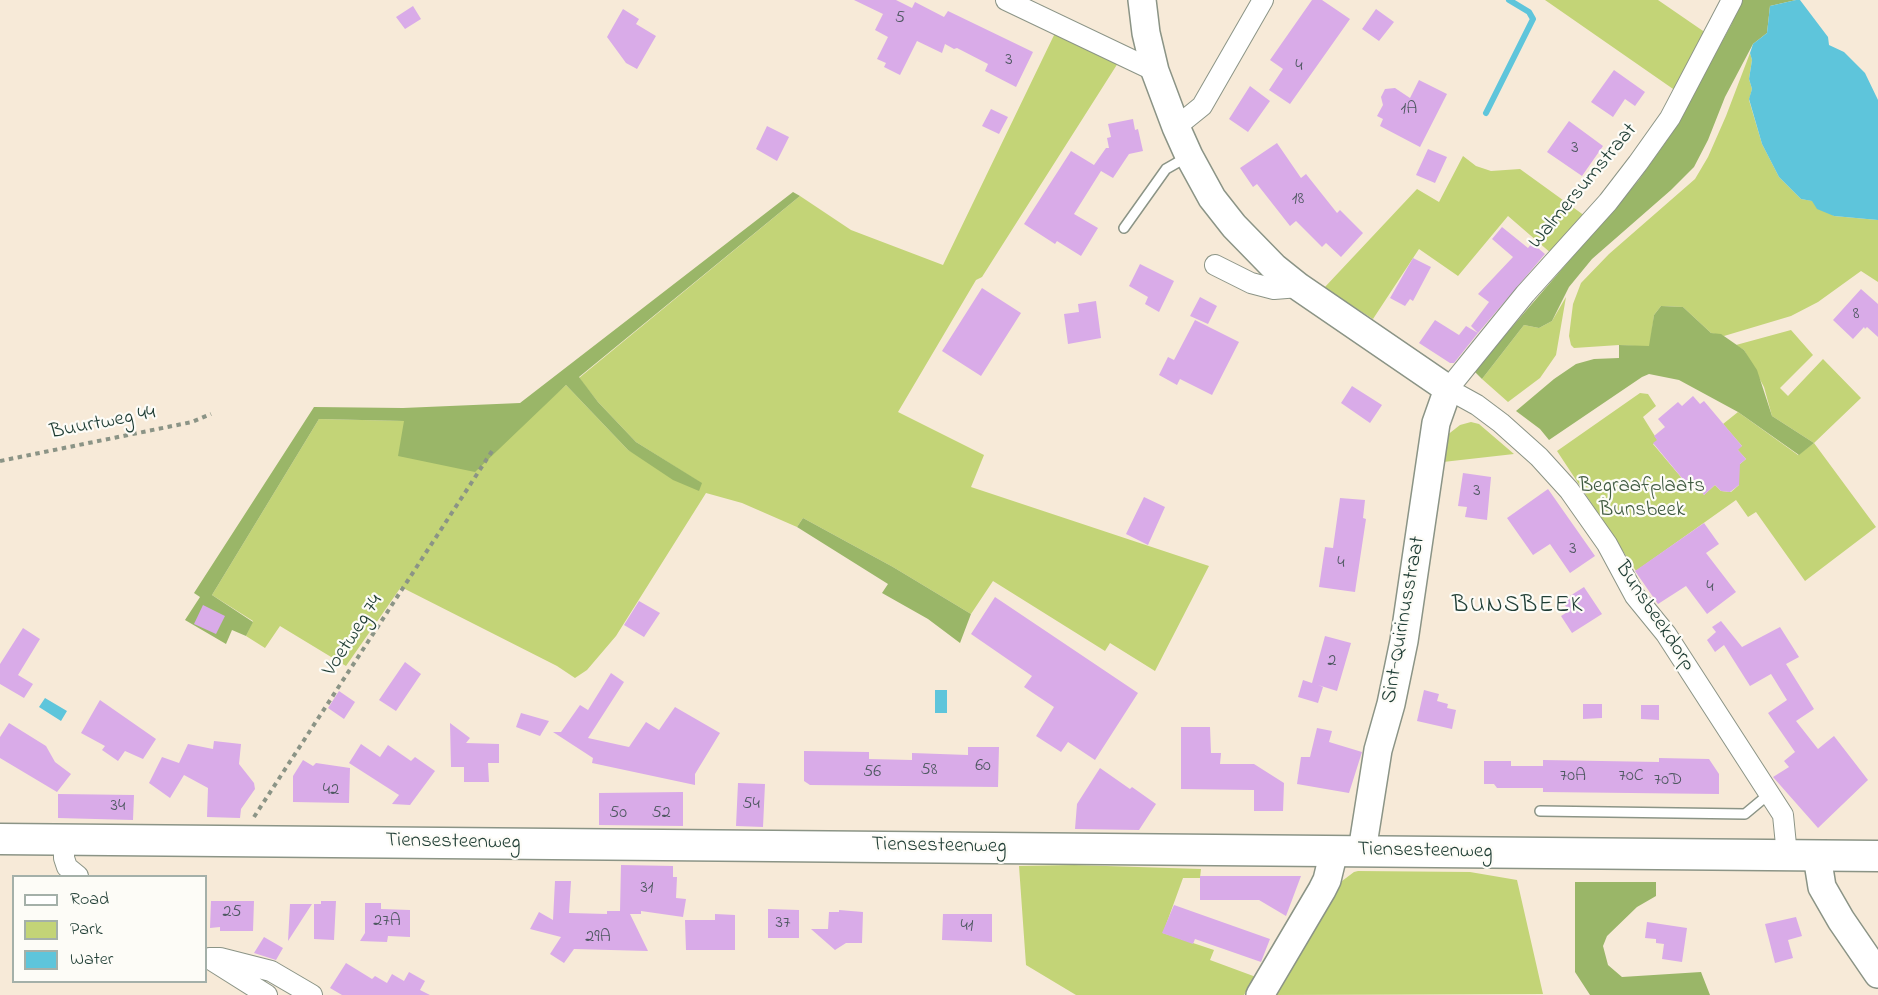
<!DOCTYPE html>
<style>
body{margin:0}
#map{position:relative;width:1878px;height:995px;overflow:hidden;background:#f7ead8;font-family:"Indie Flower",sans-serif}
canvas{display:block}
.legend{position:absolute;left:12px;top:875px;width:195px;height:108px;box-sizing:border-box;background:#fdfcf7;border:2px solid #a4b0a9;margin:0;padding:8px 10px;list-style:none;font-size:18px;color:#1f3d34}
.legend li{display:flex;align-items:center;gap:12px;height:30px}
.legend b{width:30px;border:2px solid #a4b0a9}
</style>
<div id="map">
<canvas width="1878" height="995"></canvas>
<ul class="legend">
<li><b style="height:8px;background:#fff"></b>Road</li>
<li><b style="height:16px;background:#c3d477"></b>Park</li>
<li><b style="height:16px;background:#5ec5db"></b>Water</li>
</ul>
</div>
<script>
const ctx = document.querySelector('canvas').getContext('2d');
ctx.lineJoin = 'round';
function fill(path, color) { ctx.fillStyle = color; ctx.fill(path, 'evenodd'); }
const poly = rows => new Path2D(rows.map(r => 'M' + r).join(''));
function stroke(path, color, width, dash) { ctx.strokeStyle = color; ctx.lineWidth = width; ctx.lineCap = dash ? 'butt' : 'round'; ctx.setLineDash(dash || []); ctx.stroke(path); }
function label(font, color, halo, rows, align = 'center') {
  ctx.font = font + ' "Indie Flower",sans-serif'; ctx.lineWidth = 4.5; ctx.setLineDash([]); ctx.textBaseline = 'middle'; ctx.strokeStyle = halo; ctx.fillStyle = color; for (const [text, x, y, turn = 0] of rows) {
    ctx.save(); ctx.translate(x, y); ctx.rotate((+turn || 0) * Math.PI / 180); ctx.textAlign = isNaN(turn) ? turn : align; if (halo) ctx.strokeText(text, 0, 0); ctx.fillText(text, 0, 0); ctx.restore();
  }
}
fill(poly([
 [1545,0,1658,0,1706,33,1676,91],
 [1056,31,1118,63,982,277,976,280,898,412,984,455,971,487,1209,566,1155,671,1110,643,1105,651,993,581,971,614,893,567,803,518,797,527,742,503,706,493,616,636,587,670,575,678,557,666,401,587,346,666,280,626,265,648,246,636,253,621,212,595,319,419,405,421,549,400,566,385,628,450,701,483,636,442,598,402,579,378,800,196,851,230,943,265],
 [1750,53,1752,60,1749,79,1752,89,1749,100,1762,144,1779,177,1801,199,1813,201,1834,216,1878,220,1878,282,1861,271,1818,302,1791,316,1724,336,1711,333,1683,307,1661,306,1654,315,1650,347,1619,345,1574,348,1571,345,1569,336,1573,304,1581,283,1609,254,1695,179,1708,157,1726,116],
 [1463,156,1476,166,1491,171,1520,169,1585,216,1552,254,1508,216,1458,276,1419,249,1373,319,1324,288,1417,189,1439,202],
 [1566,297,1556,355,1540,378,1508,402,1482,379,1524,325,1539,328,1552,321],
 [1791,330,1813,355,1780,388,1788,396,1823,359,1861,398,1814,443,1876,527,1805,581,1756,512,1748,517,1736,500,1636,571,1557,451,1640,393,1648,394,1656,406,1643,417,1658,441,1653,444,1691,489,1695,483,1704,495,1715,485,1721,491,1731,492,1739,485,1734,469,1746,459,1736,448,1742,446,1723,424,1738,412,1798,455,1814,443,1772,416,1764,387,1744,350,1736,345],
 [1471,422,1479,424,1514,454,1443,462,1446,436,1460,425],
 [1074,865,1201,869,1200,878,1183,878,1163,933,1214,950,1210,960,1256,977,1244,995,1076,995,1026,965,1019,866],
 [1358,871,1470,872,1517,880,1543,994,1271,995,1342,881,1354,872]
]), '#c3d477');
fill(poly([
 [1742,0,1796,0,1770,6,1767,33,1753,44,1725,97,1708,140,1694,167,1671,190,1592,259,1569,287,1552,321,1539,328,1524,325,1482,379,1474,371,1638,181,1672,133,1731,25],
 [793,192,800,196,579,377,598,402,636,442,702,483,699,491,673,480,628,450,566,385,475,472,398,456,404,421,319,419,212,595,253,622,246,636,232,630,226,644,185,620,200,597,194,593,314,407,403,408,520,403],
 [1661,306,1683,307,1711,333,1721,334,1744,350,1757,370,1772,416,1814,443,1799,455,1738,412,1679,380,1649,374,1642,377,1549,440,1540,429,1516,411,1554,379,1576,364,1594,359,1619,358,1619,345,1649,346,1654,315],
 [803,518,893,567,971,614,960,643,928,619,882,593,888,584,797,527],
 [1575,882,1656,882,1656,896,1637,907,1607,936,1603,946,1608,965,1622,977,1701,972,1710,995,1590,995,1575,972]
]), '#9ab668');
fill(poly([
 [1796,0,1800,0,1828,37,1829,45,1844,52,1865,73,1878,100,1878,220,1834,216,1817,209,1812,201,1801,199,1779,177,1762,144,1749,99,1752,89,1749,79,1752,60,1750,53,1753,44,1767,33,1770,6],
 [935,690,947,690,947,713,935,713],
 [45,698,67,711,61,721,39,707]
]), '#5ec5db');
stroke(poly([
 [1486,113,1533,19,1529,12,1509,0]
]), '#5ec5db', 6);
fill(poly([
 [854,0,896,0,912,8,915,2,944,17,948,11,1033,52,1016,87,985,71,988,64,957,48,954,49,945,44,942,53,917,41,900,75,884,67,886,63,877,59,888,37,875,30,883,14],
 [1312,0,1322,0,1350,19,1290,104,1269,90,1283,69,1270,60],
 [413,6,421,19,405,29,396,17],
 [623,9,639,19,636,24,656,36,637,69,626,63,607,37],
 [1376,9,1394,22,1379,41,1362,29],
 [1614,70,1645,92,1635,106,1625,99,1613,117,1591,102],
 [1419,80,1447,94,1420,147,1380,126,1383,119,1377,116,1383,105,1381,97,1385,89,1395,88,1410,98],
 [1250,86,1270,101,1248,132,1229,119],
 [991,109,1008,117,999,134,982,126],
 [1133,119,1135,130,1138,129,1143,151,1129,154,1113,178,1101,171,1074,214,1098,228,1081,256,1057,241,1055,244,1024,224,1071,151,1094,165,1106,148,1109,148,1107,138,1111,137,1108,124],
 [1569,121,1603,146,1582,176,1547,152],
 [767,126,789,137,777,161,756,149],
 [1277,143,1301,178,1306,174,1337,213,1340,210,1363,233,1341,257,1326,243,1322,247,1296,221,1290,226,1257,184,1253,187,1240,168],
 [1428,149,1447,157,1435,183,1416,175],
 [1502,227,1528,248,1532,243,1545,254,1478,333,1471,326,1489,302,1478,294,1513,257,1492,239],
 [1413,258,1431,267,1413,301,1410,299,1405,306,1390,298],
 [1140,264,1174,281,1159,312,1145,304,1148,297,1129,286],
 [982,288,1021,313,981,376,942,351],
 [1861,289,1878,304,1878,337,1867,327,1865,329,1864,327,1853,339,1833,320],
 [1200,297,1217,306,1208,324,1190,316],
 [1096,301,1101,338,1068,344,1064,314,1079,312,1078,304],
 [1195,320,1239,342,1212,395,1180,379,1177,385,1159,375,1168,357,1174,360],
 [1435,320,1459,335,1466,326,1478,333,1454,363,1450,363,1419,343],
 [1352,386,1382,405,1370,423,1341,403],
 [1693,396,1700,404,1704,401,1742,446,1738,450,1746,459,1740,464,1739,485,1730,492,1721,491,1715,485,1704,495,1696,485,1691,489,1653,443,1657,440,1654,436,1665,427,1658,419,1678,402,1682,406],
 [1463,473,1491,477,1487,520,1465,517,1467,507,1458,506],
 [1548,489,1595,556,1570,573,1550,544,1533,555,1507,518],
 [1144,497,1165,507,1148,545,1126,534],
 [1340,498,1365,500,1363,518,1366,519,1355,592,1319,587,1325,547,1333,548],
 [1704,523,1719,544,1706,553,1736,592,1707,614,1686,586,1658,604,1635,571],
 [1584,587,1602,614,1572,633,1561,616,1569,611,1562,601],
 [995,597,1138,693,1095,760,1068,742,1061,752,1036,736,1054,707,1024,687,1032,676,971,634],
 [639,601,660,613,644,637,624,625],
 [203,605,225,616,216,634,194,624],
 [1721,621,1742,647,1780,627,1799,657,1786,664,1814,709,1796,721,1818,749,1834,736,1868,780,1818,828,1773,777,1789,767,1784,761,1795,752,1768,713,1787,700,1771,674,1750,686,1724,645,1715,652,1707,640,1716,632,1712,627],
 [23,628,40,639,18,675,33,684,24,698,0,684,0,664],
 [1325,636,1351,643,1337,691,1318,685,1323,687,1318,703,1298,697,1303,680,1312,683],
 [405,662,421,674,396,711,379,700],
 [611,673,624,682,588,738,629,747,646,722,659,730,675,707,720,733,695,774,695,785,592,763,593,758,553,732,561,732,580,705,588,710],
 [1424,690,1439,694,1437,701,1448,704,1447,708,1456,710,1452,729,1417,721],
 [339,691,355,702,344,719,328,708],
 [100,700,156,739,143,759,125,751,118,761,102,750,105,746,81,733],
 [1583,704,1602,704,1602,718,1583,719],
 [1641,705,1659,705,1659,720,1641,719],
 [521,713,549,721,540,736,516,727],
 [9,723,46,746,55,762,71,774,57,792,0,758,0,737],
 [450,723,470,738,466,743,499,744,499,763,488,763,489,782,464,782,464,767,451,767],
 [1181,727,1210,727,1211,753,1221,753,1220,764,1254,764,1284,783,1283,811,1254,811,1254,790,1181,789],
 [1317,728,1332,731,1329,742,1362,752,1349,793,1297,784,1301,757,1310,757],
 [214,741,241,744,239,764,254,783,255,789,241,809,240,818,207,817,208,788,184,775,170,798,149,783,162,757,179,763,188,744,213,749],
 [361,744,380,757,388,745,411,761,415,757,435,771,410,805,392,804,399,795,349,763],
 [968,747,999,747,998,787,810,785,804,781,804,751,869,752,869,759,912,760,912,753,968,755],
 [1659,758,1709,759,1719,774,1719,794,1543,792,1543,788,1497,788,1494,784,1484,784,1484,761,1511,761,1511,766,1543,766,1543,760,1659,762],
 [303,760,313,766,316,763,350,768,349,803,293,802,293,776],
 [1100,768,1130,789,1132,787,1156,804,1139,830,1075,829,1077,804],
 [738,783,765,784,763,827,736,826],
 [683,792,683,826,599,825,599,793],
 [58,794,134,795,133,820,58,818],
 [621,865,673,866,673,877,677,877,676,898,686,899,683,917,641,911,641,914,630,914,648,951,574,949,564,963,550,954,561,937,530,929,539,912,553,920,555,881,571,881,569,913,607,914,607,911,620,911],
 [1200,876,1301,876,1286,916,1259,900,1200,900],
 [211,901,254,901,253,931,220,931,220,927,210,928],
 [321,901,336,901,334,940,314,939,314,904,321,904],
 [365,903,381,903,381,909,410,910,410,937,388,936,387,942,360,941,365,933],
 [290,904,312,904,288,941],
 [1174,905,1270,939,1261,962,1195,939,1193,944,1162,933],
 [768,909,799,910,799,938,768,938],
 [839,910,863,912,862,943,846,943,835,950,811,929,828,929,829,912,839,912],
 [715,914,735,915,735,950,686,950,685,920,715,920],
 [943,914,992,914,992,942,942,940],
 [1796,917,1802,936,1788,940,1793,958,1775,963,1765,924],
 [1647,922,1687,928,1682,962,1662,959,1664,944,1656,943,1656,939,1645,938],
 [264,937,283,948,276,960,254,953],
 [346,963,372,979,375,976,387,983,392,974,404,981,409,972,425,981,420,990,430,995,342,995,330,988]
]), '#d9abe8');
const lane = poly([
 [1124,228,1166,169,1187,157],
 [1540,811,1745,814,1769,794]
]);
const street = poly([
 [1006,0,1155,71],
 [1732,0,1670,118,1638,163,1608,202,1525,294,1448,389,1477,405,1501,423,1539,457,1569,490,1607,544,1635,596,1666,634,1783,815,1787,855],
 [1176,127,1202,106,1263,0],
 [1215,265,1251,283,1274,289,1299,287],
 [64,839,64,858,67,867,78,876],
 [209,958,220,958,271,971,312,995],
 [213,961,267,995]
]);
const secondary = poly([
 [1142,0,1146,33,1155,71,1176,127,1189,156,1212,198,1234,226,1274,267,1299,287,1448,389,1436,423,1404,641,1391,704,1378,750,1362,851],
 [1817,856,1822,887,1841,920,1878,974],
 [1260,995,1322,890,1327,880,1334,851]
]);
const primary = poly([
 [0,839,1878,856]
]);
stroke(lane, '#8b9486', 12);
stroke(street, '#8b9486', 22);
stroke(secondary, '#8b9486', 30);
stroke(primary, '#8b9486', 33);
stroke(poly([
 [0,461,192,422,211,414],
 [254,817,494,448]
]), '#8b9486', 4, [4.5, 4.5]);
stroke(lane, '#fff', 9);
stroke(street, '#fff', 20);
stroke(secondary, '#fff', 27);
stroke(primary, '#fff', 30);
label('18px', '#4e5861', null, [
 ["5",900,19],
 ["3",1009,61],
 ["4",1299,67],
 ["1A",1409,110],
 ["3",1575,149],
 ["18",1298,200],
 ["8",1856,315],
 ["3",1477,492],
 ["3",1573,550],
 ["4",1341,564],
 ["4",1710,588],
 ["2",1332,662],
 ["60",983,767],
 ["58",929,771],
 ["56",872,773],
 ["70A",1573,777],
 ["70C",1631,777],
 ["70D",1668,781],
 ["42",331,791],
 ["54",751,805],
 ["34",118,807],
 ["50",618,814],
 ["52",661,814],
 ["31",647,889],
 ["25",232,913],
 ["27A",387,922],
 ["37",783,924],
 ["41",967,927],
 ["29A",598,938]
]);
label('21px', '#1f3d34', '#fdfcf7', [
 ["Walmersumstraat",1584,187,-50],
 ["Buurtweg 44",103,424,-11],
 ["Bunsbeekdorp",1654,617,56],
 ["Sint-Quirinusstraat",1405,620,-80],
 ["Voetweg 74",354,636,-57],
 ["Tiensesteenweg",453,843,1],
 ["Tiensesteenweg",939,847,1],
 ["Tiensesteenweg",1425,852,1]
]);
label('21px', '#405b41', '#fdfcf7', [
 ["Begraafplaats",1642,488],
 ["Bunsbeek",1642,512]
]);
ctx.letterSpacing = '1.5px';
label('24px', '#1f3d34', '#fdfcf7', [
 ["BUNSBEEK",1518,607]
]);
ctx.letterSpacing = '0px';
</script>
